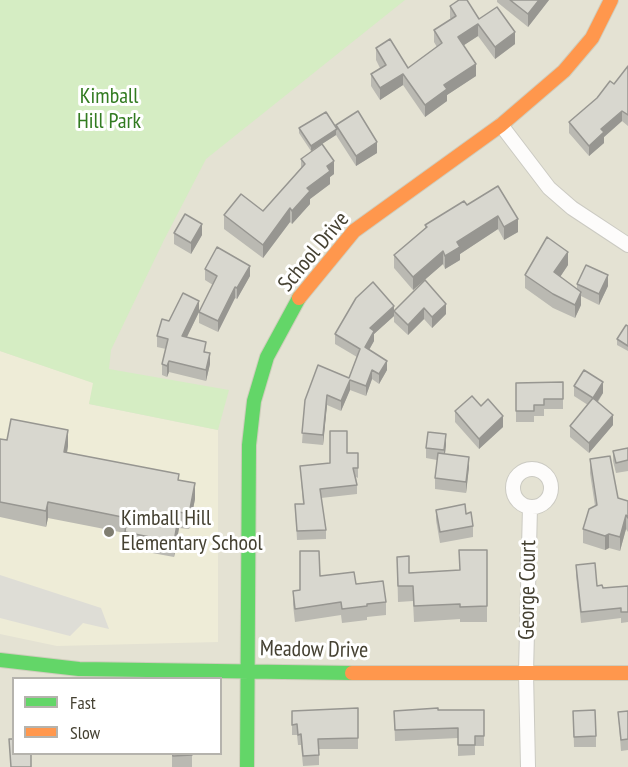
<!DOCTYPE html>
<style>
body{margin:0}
#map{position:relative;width:628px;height:767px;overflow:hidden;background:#efeee6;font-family:"PT Sans Narrow",sans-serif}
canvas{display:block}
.legend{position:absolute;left:12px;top:677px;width:210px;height:78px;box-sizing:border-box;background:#fff;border:2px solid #b5b3ad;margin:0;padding:8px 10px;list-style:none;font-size:18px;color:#454132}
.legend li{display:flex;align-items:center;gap:12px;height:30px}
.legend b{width:30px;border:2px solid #b5b3ad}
</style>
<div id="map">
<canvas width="628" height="767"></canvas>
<ul class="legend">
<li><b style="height:8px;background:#63d668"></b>Fast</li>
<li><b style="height:8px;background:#ff974d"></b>Slow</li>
</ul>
</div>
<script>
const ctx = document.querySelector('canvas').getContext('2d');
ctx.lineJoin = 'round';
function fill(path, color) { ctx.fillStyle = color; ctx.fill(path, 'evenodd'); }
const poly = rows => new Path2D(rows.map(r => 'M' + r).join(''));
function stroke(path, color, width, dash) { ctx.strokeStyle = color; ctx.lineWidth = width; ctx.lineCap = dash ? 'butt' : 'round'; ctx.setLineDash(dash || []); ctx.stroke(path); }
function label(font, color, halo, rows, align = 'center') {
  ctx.font = font + ' "PT Sans Narrow",sans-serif'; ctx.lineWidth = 6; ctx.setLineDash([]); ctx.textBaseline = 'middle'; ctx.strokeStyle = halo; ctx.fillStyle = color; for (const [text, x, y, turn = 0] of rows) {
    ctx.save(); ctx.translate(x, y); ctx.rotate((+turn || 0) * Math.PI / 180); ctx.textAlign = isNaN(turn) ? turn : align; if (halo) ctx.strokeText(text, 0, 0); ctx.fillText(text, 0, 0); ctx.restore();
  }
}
fill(poly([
 [0,0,628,0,628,767,0,767],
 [14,678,220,678,220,754,14,754]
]), '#e4e2d3');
fill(poly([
 [0,351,94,383,89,404,218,430,218,642,57,646,0,634]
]), '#eeecd7');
fill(poly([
 [0,0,405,0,206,159,164,240,111,350,109,369,229,390,218,430,89,404,93,383,0,351]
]), '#d5edc3');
fill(poly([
 [0,575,101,608,109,629,83,623,70,636,0,618]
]), '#deddd6');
const street = poly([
 [501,125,549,188,572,208,628,245],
 '513 488a19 19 0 1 1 38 0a19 19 0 1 1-38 0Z',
 [528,767,526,673,530,507]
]);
const fast = poly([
 [0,660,79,669,352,673],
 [247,767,249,445,254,401,267,357,299,298]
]);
const slow = poly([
 [299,298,354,231,501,125,564,71,592,38,611,0],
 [352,673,628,673]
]);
stroke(street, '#cbcac2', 16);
stroke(fast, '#cfcdbc', 16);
stroke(slow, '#cfcdbc', 16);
stroke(street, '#fdfcfb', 14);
stroke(fast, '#63d668', 14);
stroke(slow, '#ff974d', 14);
fill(poly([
 [497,0,549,0,528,27,497,2],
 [450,6,479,19,515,44,495,59,478,36,464,45,476,76,447,95,447,101,425,117,403,85,380,100,371,86,371,74,380,68,376,60,376,48,408,68,437,47,434,42,434,30,451,19,450,18],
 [628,66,628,126,622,121,604,137,604,143,589,156,569,133,569,122,614,84],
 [336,125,377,153,356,166,336,135,311,151,299,133,299,128,336,129],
 [301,159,334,174,330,177,330,184,310,199,310,204,292,224,290,222,263,258,224,229,224,215,263,211,301,168],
 [498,186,518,232,504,240,498,229,460,254,460,260,445,269,443,264,413,290,394,268,394,255,425,228,425,225,467,205],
 [174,233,202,235,191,254,174,244],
 [568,265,560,277,577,289,577,284,608,286,599,305,581,296,581,305,575,318,553,308,525,288,525,275],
 [205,269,250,276,237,299,235,298,218,332,199,323,199,312,187,337,206,352,210,364,206,381,169,372,167,377,162,375,162,364,166,349,157,347,157,336,169,321,199,312,213,285,205,280],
 [425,280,446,314,432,328,424,319,408,335,394,322,394,316,374,334,374,341,369,350,387,370,379,384,372,379,366,396,350,390,341,411,327,405,323,445,302,443,305,400,349,378,357,357,335,344,335,334,394,311],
 [628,326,628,351,617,345,617,339],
 [563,382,563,409,544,409,544,416,534,416,534,422,516,422,516,383],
 [574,386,603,393,598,402,613,425,589,453,570,437,570,426,588,405,574,396],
 [481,406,503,427,479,449,455,422,455,411],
 [0,439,7,440,68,446,67,453,179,480,195,499,189,529,179,528,174,557,125,548,125,533,48,518,46,527,0,517],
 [446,445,445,454,469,467,466,493,435,489,435,478,437,460,426,458,426,448],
 [628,448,628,471,616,473,613,461,613,451],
 [347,453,358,462,358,478,356,477,357,485,357,494,321,498,326,530,326,539,297,540,295,504,303,504,300,466,330,463],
 [590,459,618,498,628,501,628,532,626,529,620,551,609,548,605,550,583,543,583,529,595,506,590,473],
 [436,510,466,514,473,526,473,537,440,543,436,520],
 [487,550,487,622,460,622,460,619,414,622,413,601,398,602,397,557,409,573,459,570],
 [576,565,597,586,603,588,628,586,628,622,621,623,621,618,581,623,576,575],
 [320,576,356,584,386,602,386,615,367,617,367,620,342,623,341,615,295,622,293,605,293,591,300,590],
 [358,708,358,749,319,749,319,765,303,766,301,745,298,745,297,735,292,735,292,711],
 [438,710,484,710,484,746,475,746,475,755,458,756,458,738,395,741,394,711],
 [573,711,596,736,596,747,574,747],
 [628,711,628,750,621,751,618,712],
 [172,753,192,753,192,767,172,767]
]), '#bab9b2');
fill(poly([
 [539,0,549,0,528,27,528,14],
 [478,24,478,36,458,49,458,37],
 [515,32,515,44,495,59,495,47],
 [476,64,476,76,447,95,447,101,425,117,425,105,444,85],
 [403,74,403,85,380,100,380,88],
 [622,111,622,121,604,137,604,143,589,156,589,146,601,129],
 [336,130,336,135,311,151,311,146],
 [377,142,377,153,356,166,356,156],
 [334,161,334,174,330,177,330,184,310,199,310,204,292,224,292,211,307,188,327,166],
 [290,208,290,222,263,258,263,245],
 [498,216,498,229,460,254,460,260,445,269,445,256,457,242],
 [518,219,518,232,504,240,504,227],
 [202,224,202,235,191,254,191,243],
 [443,251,443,264,413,290,413,277],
 [568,252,568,265,554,286,554,272],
 [250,266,250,276,237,299,237,288],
 [608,275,608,286,599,305,599,294],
 [235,287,235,298,218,332,218,321],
 [581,292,581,305,575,318,575,305],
 [199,301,199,312,182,347,182,336],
 [446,304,446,314,432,328,432,317],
 [394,306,394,316,374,334,374,341,365,357,365,347,370,328],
 [424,308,424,319,408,335,408,325],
 [210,353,210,364,206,381,206,370],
 [169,361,169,372,167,377,167,366],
 [387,361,387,370,379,384,379,374],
 [372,370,372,379,366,396,366,386],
 [350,380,350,390,341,411,341,401],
 [603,382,603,393,593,408,593,398],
 [327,395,327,405,323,445,323,435],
 [613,415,613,425,589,453,589,443],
 [503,416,503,427,479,449,479,439],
 [68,430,68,446,64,468,64,452],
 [446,434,446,445,444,461,444,450],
 [469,457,469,467,466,493,466,482],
 [195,483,195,499,189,529,189,514],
 [48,502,48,518,46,527,46,511],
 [179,512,179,528,174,557,174,542],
 [626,515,626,529,620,551,620,537],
 [609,534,609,548,605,550,605,536]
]), '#979691');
const building = poly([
 [459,0,467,0,479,19,497,7,515,32,495,47,478,24,458,37,476,64,444,85,447,89,425,105,403,74,380,88,371,74,386,65,376,48,390,39,408,68,442,43,434,30,456,16,450,6,459,0],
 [510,0,539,0,528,14,510,0],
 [628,66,628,115,622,111,601,129,604,132,589,146,569,122,597,98,610,81,614,84,628,66],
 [358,111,377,142,356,156,336,125,358,111],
 [326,112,337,129,311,146,299,128,326,112],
 [322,144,334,161,327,166,330,171,307,188,310,191,292,211,290,208,263,245,224,215,241,194,263,211,305,164,301,159,322,144],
 [498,186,518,219,504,227,498,216,457,242,460,247,445,256,443,251,413,277,394,255,427,227,425,225,464,201,467,205,498,186],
 [185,214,202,224,191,243,174,233,185,214],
 [547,237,568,252,554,272,581,292,575,305,553,294,525,275,547,237],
 [217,247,250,266,237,288,235,287,218,321,199,312,217,276,205,269,217,247],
 [586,265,608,275,599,294,577,284,586,265],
 [425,280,446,304,432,317,424,308,408,325,394,311,425,280],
 [373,282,394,306,370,328,374,331,365,347,387,361,379,374,372,370,366,386,350,380,341,401,327,395,323,435,302,433,305,400,318,365,349,378,360,349,335,334,356,298,373,282],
 [183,293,199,301,182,336,206,342,204,352,210,353,206,370,169,361,167,366,162,364,168,339,157,336,162,319,169,321,183,293],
 [626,325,628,326,628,346,617,339,626,325],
 [584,370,603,382,593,398,574,386,584,370],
 [563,382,563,399,544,399,544,405,534,405,534,411,516,411,516,383,563,382],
 [472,396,481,406,488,399,503,416,479,439,455,411,472,396],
 [593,398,613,415,589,443,570,426,593,398],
 [11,419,68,430,64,452,179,474,178,480,195,483,189,514,179,512,174,542,125,532,127,518,48,502,46,511,0,502,0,439,7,440,11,419],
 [330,431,347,431,347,453,358,453,358,468,353,468,357,485,320,489,326,530,297,531,295,504,304,504,300,466,330,463,330,431],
 [428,432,446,434,444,450,426,448,428,432],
 [628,448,628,460,616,463,613,451,628,448],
 [438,453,469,457,466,482,435,478,438,453],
 [610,456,618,498,628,501,628,518,626,515,620,537,609,534,605,536,583,529,589,509,597,505,590,459,610,456],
 [465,504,466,514,471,512,473,526,440,532,436,510,465,504],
 [459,550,487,550,487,606,460,607,460,604,414,606,413,586,398,586,397,557,409,556,409,573,460,570,459,550],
 [300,551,319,551,320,576,354,572,356,584,383,581,386,602,367,604,367,606,342,609,341,602,295,609,293,591,300,590,300,551],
 [595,563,597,586,602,585,603,588,628,586,628,612,621,612,621,608,581,612,576,565,595,563],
 [358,708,358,738,318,739,319,755,303,756,301,734,298,735,297,724,292,725,292,711,358,708],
 [438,708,438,710,484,710,484,736,475,736,475,745,458,745,458,728,395,730,394,711,438,708],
 [595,710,596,736,574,737,573,711,595,710],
 [628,711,628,739,621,740,618,712,628,711],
 [9,739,14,739,14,753,31,753,31,767,11,767,9,739],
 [172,753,192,753,192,755,173,756,172,753]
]);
fill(building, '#d8d7cf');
stroke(building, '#979691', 1.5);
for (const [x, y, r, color] of [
 [109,532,6,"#807e71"]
]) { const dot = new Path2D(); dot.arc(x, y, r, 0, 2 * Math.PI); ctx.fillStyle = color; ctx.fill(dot); stroke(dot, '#fff', 2); }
label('22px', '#327b21', '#fff', [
 ["Kimball",109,97],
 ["Hill Park",109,122]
]);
label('22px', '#454132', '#fff', [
 ["School Drive",314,252,-50],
 ["George Court",528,590,-89],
 ["Meadow Drive",314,650,1]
]);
label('22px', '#454132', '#fff', [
 ["Kimball Hill",121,519],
 ["Elementary School",121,544]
], 'left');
</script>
